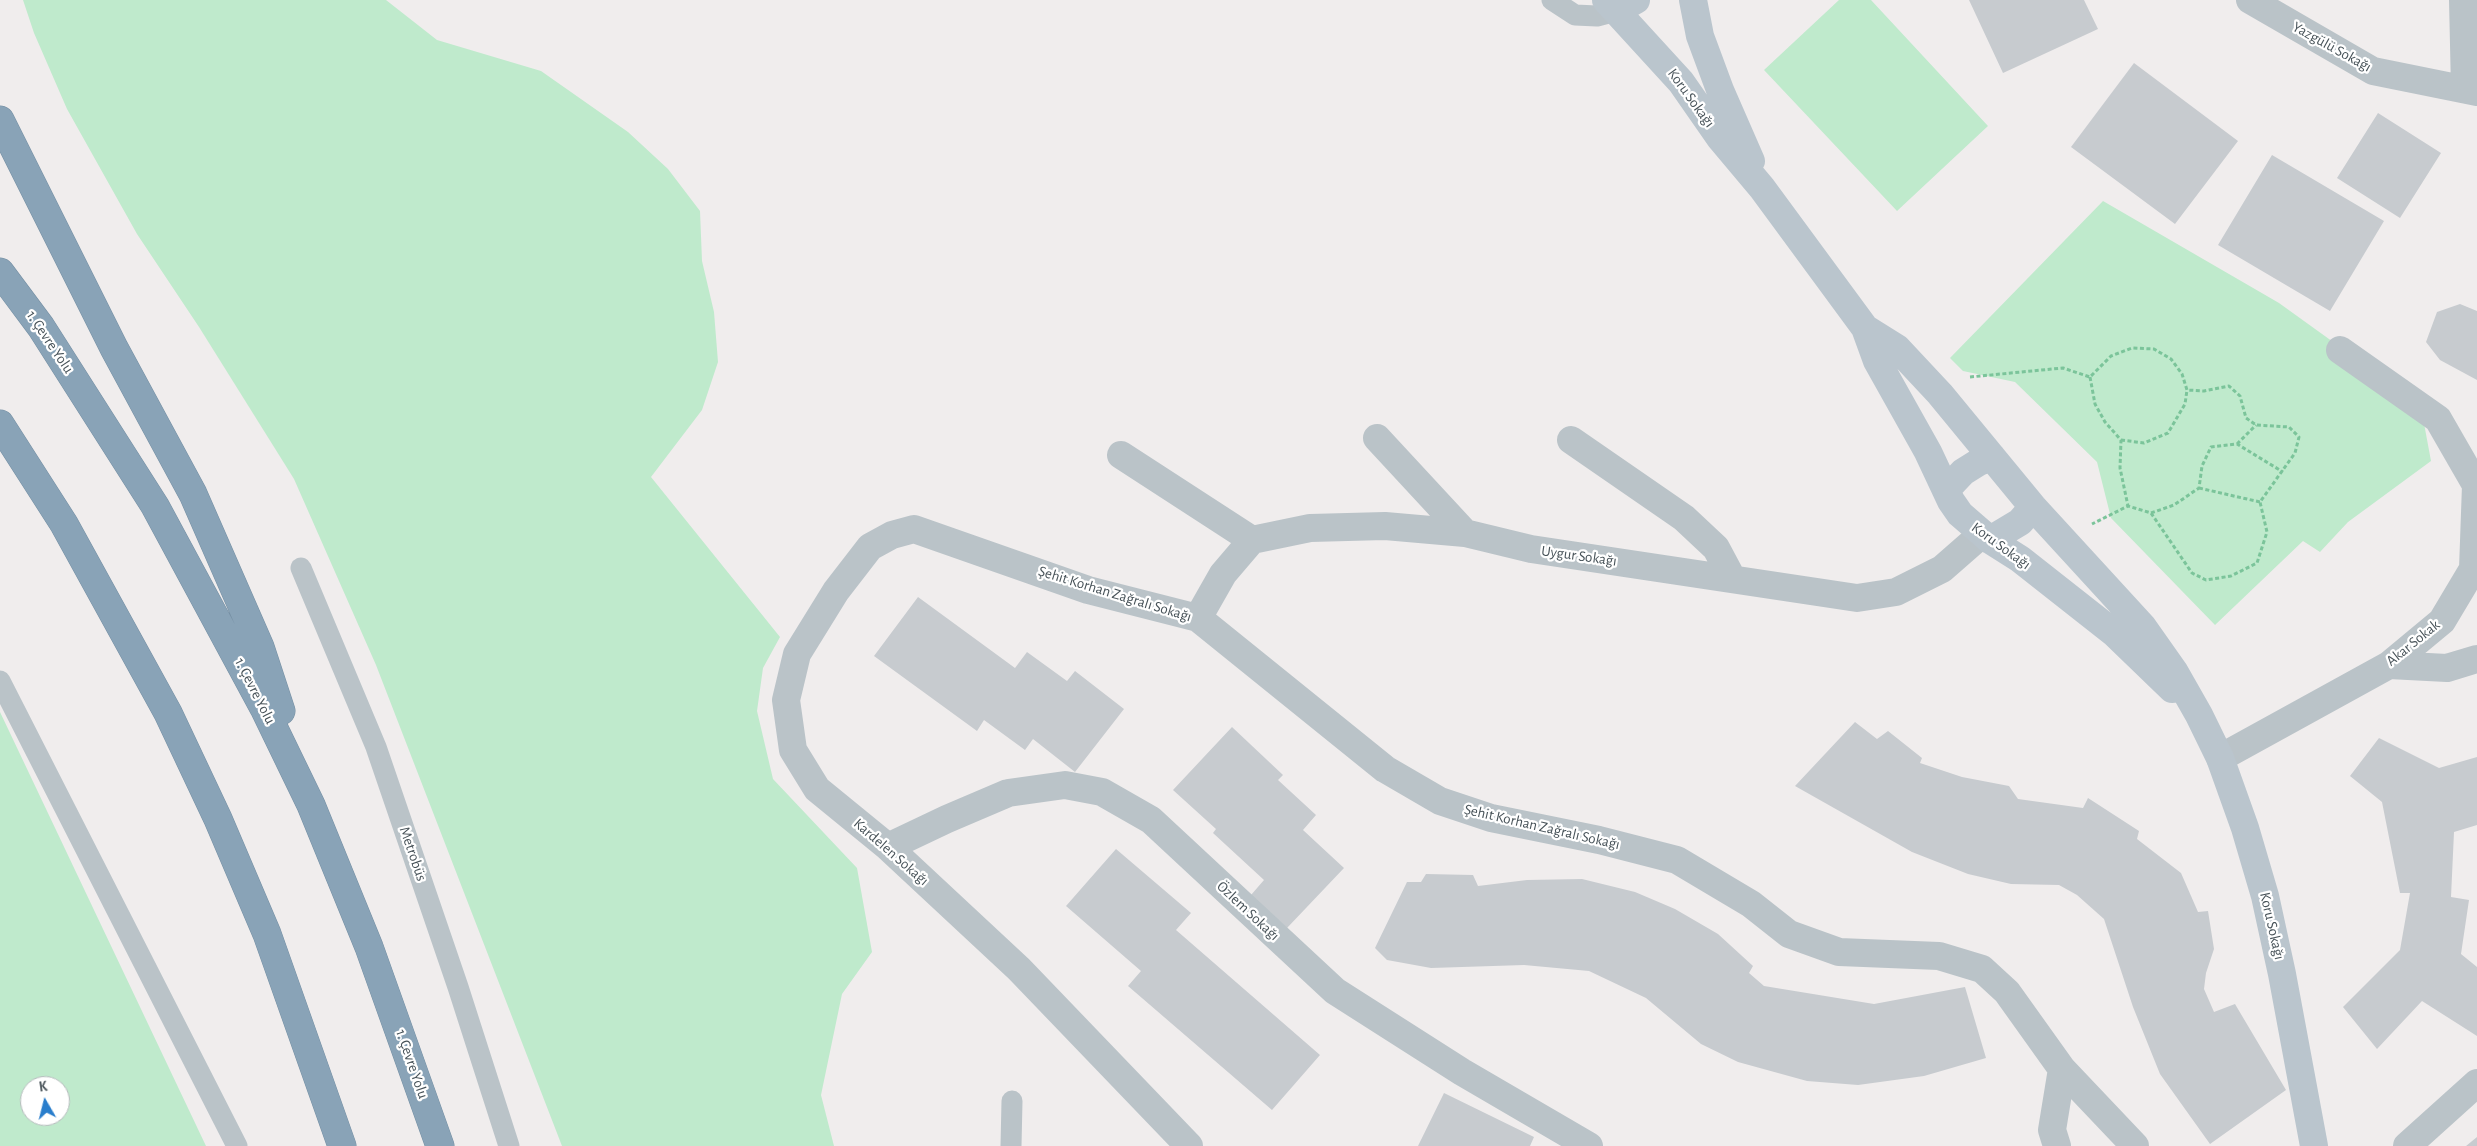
<!DOCTYPE html>
<meta charset="utf-8">
<style>
body{margin:0}
#map{position:relative;width:2477px;height:1146px;overflow:hidden;background:#f0eded;font-family:"Alegreya Sans",sans-serif}
canvas{display:block}
.north{position:absolute;left:20px;top:1076px;width:50px;height:50px;box-sizing:border-box;background:#fff;border:1px solid #b5babc;border-radius:50%;rotate:352deg;font-size:14px;font-weight:700;line-height:20px;text-align:center;color:#475258}
.north::after{content:'';display:block;margin:auto;width:18px;height:22px;background:#2a7ecc;clip-path:polygon(50% 0,100% 100%,50% 72%,0 100%)}
</style>
<div id="map">
<canvas width="2477" height="1146"></canvas>
<div class="north">K</div>
</div>
<script>
const ctx = document.querySelector('canvas').getContext('2d');
ctx.lineJoin = 'round';
function fill(path, color) { ctx.fillStyle = color; ctx.fill(path, 'evenodd'); }
const poly = rows => new Path2D(rows.map(r => 'M' + r).join(''));
function stroke(path, color, width, dash) { ctx.strokeStyle = color; ctx.lineWidth = width; ctx.lineCap = dash ? 'butt' : 'round'; ctx.setLineDash(dash || []); ctx.stroke(path); }
function label(font, color, halo, rows, align = 'center') {
  ctx.font = font + ' "Alegreya Sans",sans-serif'; ctx.lineWidth = 4.5; ctx.setLineDash([]); ctx.textBaseline = 'middle'; ctx.strokeStyle = halo; ctx.fillStyle = color; for (const [text, x, y, turn = 0] of rows) {
    ctx.save(); ctx.translate(x, y); ctx.rotate((+turn || 0) * Math.PI / 180); ctx.textAlign = isNaN(turn) ? turn : align; if (halo) ctx.strokeText(text, 0, 0); ctx.fillText(text, 0, 0); ctx.restore();
  }
}
fill(poly([
 [23,0,386,0,437,40,541,71,628,132,668,169,700,211,702,261,714,312,718,362,702,410,651,477,780,637,763,668,757,711,773,779,857,868,872,952,842,994,821,1095,834,1146,562,1146,376,665,294,479,199,327,137,234,67,109,34,33],
 [1839,0,1871,0,1988,126,1897,211,1764,70],
 [2103,201,2279,303,2354,357,2423,418,2431,461,2348,522,2320,552,2303,541,2215,625,2111,518,2097,462,2015,382,1963,371,1950,358],
 [0,712,206,1146,0,1146],
 [30,1086,60,1086,60,1116,30,1116]
]), '#bfeacc');
fill(poly([
 [1969,0,2084,0,2098,29,2003,73],
 [2134,63,2238,141,2175,224,2071,147],
 [2378,113,2441,153,2400,218,2337,178],
 [2272,155,2384,221,2330,311,2218,245],
 [2460,304,2477,311,2477,380,2440,360,2426,342,2437,312],
 [918,597,1015,668,1027,652,1067,681,1075,671,1124,709,1075,772,1033,739,1025,750,984,720,977,731,874,656],
 [1855,722,1877,739,1888,731,1922,758,1920,763,1962,777,2009,786,2018,799,2083,808,2088,798,2139,831,2137,839,2181,873,2198,912,2208,911,2214,949,2206,973,2204,989,2214,1012,2235,1004,2286,1090,2210,1144,2160,1074,2133,1007,2104,919,2077,895,2059,885,2011,884,1968,874,1912,852,1795,786],
 [1232,727,1283,775,1278,780,1316,815,1303,830,1344,868,1287,928,1251,895,1264,880,1213,833,1216,829,1173,790],
 [2379,738,2439,768,2477,757,2477,825,2454,832,2451,897,2469,900,2461,954,2477,967,2477,1036,2422,1001,2377,1049,2343,1007,2400,950,2410,893,2400,893,2382,802,2350,776],
 [1116,849,1191,913,1176,930,1320,1055,1272,1110,1128,986,1141,971,1066,906],
 [1426,874,1473,875,1478,886,1527,880,1582,879,1635,892,1675,909,1718,934,1753,966,1749,973,1764,986,1874,1004,1965,987,1986,1058,1924,1076,1858,1085,1807,1081,1738,1062,1701,1044,1646,998,1589,971,1524,965,1431,968,1387,960,1375,948,1407,882,1421,882],
 [1444,1093,1534,1137,1530,1146,1418,1146],
 [2477,1137,2477,1146,2466,1146]
]), '#c7cbcf');
const highway = poly([
 [0,120,114,348,193,494,260,647,281,711],
 [0,272,41,327,155,506,264,708,311,805,369,947,440,1146],
 [0,424,64,524,168,713,218,819,267,934,342,1146]
]);
stroke(highway, '#758fa3', 29);
stroke(poly([
 [1970,377,2063,368,2090,377,2111,356,2132,348,2154,349,2171,359,2182,374,2187,390,2204,391,2229,386,2240,396,2246,418,2256,425,2289,427,2299,437,2295,453,2260,502,2267,532,2257,563,2231,576,2206,580,2192,573,2151,513,2128,506,2092,524],
 [2090,377,2095,404,2105,422,2121,440,2120,468,2128,506],
 [2121,440,2144,443,2168,433,2185,404,2187,390],
 [2237,444,2256,425],
 [2199,488,2260,502],
 [2151,513,2174,505,2199,488,2202,466,2211,447,2237,444,2283,472]
]), '#7bc49a', 3, [4, 2.5]);
stroke(poly([
 [1552,0,1575,15,1597,16,1616,11],
 [301,568,376,747,458,987,509,1146],
 [0,681,237,1146],
 [1011,1146,1012,1101]
]), '#bac3c8', 21);
stroke(poly([
 [2250,0,2373,71,2477,92],
 [2463,0,2465,89],
 [1377,438,1465,533],
 [1571,440,1684,518,1716,548,1732,578],
 [1121,455,1252,540],
 [1198,618,1223,574,1252,540,1310,528,1385,526,1465,533,1531,549,1857,598,1896,592,1942,569,1982,534],
 [2389,665,2447,668,2477,659],
 [2220,758,2389,665,2442,621,2473,569,2476,485,2438,419,2340,350],
 [888,847,947,819,1008,793,1065,785,1102,792,1151,820,1335,991,1462,1072,1589,1146],
 [1189,1146,1019,969,888,847,817,789,793,750,786,700,797,654,836,591,870,547,892,535,914,529,1088,590,1198,618,1385,769,1440,801,1491,818,1599,840,1677,860,1751,904,1789,934,1839,952,1939,956,1982,969,2007,992,2062,1069,2135,1146],
 [2057,1146,2052,1130,2062,1069],
 [2407,1146,2477,1083]
]), '#bac3c8', 28);
stroke(poly([
 [1606,0,1681,82,1720,138,1762,188,1865,328,1877,361,1928,452,1951,501,1960,514,1990,540,2020,559,2114,633,2172,689],
 [1693,0,1700,36,1720,90,1751,161],
 [1616,11,1636,0],
 [1865,328,1897,348,1940,394,2033,507,2143,627,2174,671,2199,715,2220,758,2245,828,2265,896,2282,974,2314,1146],
 [1946,490,1963,472,1979,462,1992,457],
 [1990,540,2020,522,2033,507]
]), '#bac5cd', 28);
stroke(highway, '#89a3b7', 28);
label('15px', '#475258', '#fff', [
 ["Yazgülü Sokağı",2332,47,29],
 ["Koru Sokağı",1691,98,54],
 ["1. Çevre Yolu",50,342,56],
 ["Koru Sokağı",2001,546,36],
 ["Uygur Sokağı",1579,556,8],
 ["Şehit Korhan Zağralı Sokağı",1115,594,17],
 ["Akar Sokak",2413,643,-39],
 ["1. Çevre Yolu",255,691,63],
 ["Şehit Korhan Zağralı Sokağı",1542,827,13],
 ["Kardelen Sokağı",891,852,41],
 ["Metrobüs",413,854,71],
 ["Özlem Sokağı",1248,911,43],
 ["Koru Sokağı",2272,926,77],
 ["1. Çevre Yolu",412,1064,71]
]);
</script>
